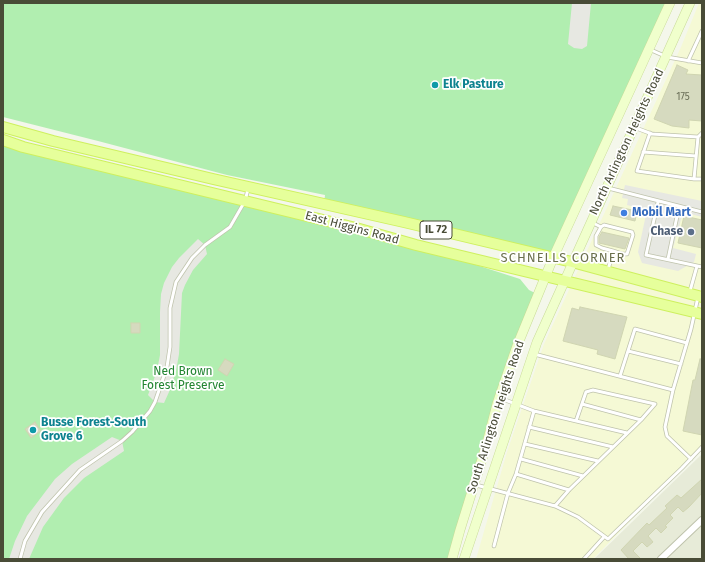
<!DOCTYPE html>
<style>
body{margin:0}
#map{position:relative;width:705px;height:562px;overflow:hidden;background:#f4f7eb;font-family:"Fira Sans",sans-serif}
canvas{display:block}
.frame{position:absolute;inset:0;border:4px solid #494c37;pointer-events:none}
</style>
<div id="map">
<canvas width="705" height="562"></canvas>
<div class="frame"></div>
</div>
<script>
const ctx = document.querySelector('canvas').getContext('2d');
ctx.lineJoin = 'round';
function fill(path, color) { ctx.fillStyle = color; ctx.fill(path, 'evenodd'); }
const poly = rows => new Path2D(rows.map(r => 'M' + r).join(''));
function stroke(path, color, width, dash) { ctx.strokeStyle = color; ctx.lineWidth = width; ctx.lineCap = dash ? 'butt' : 'round'; ctx.setLineDash(dash || []); ctx.stroke(path); }
function label(font, color, halo, rows, align = 'center') {
  ctx.font = font + ' "Fira Sans",sans-serif'; ctx.lineWidth = 3.5; ctx.setLineDash([]); ctx.textBaseline = 'middle'; ctx.strokeStyle = halo; ctx.fillStyle = color; for (const [text, x, y, turn = 0] of rows) {
    ctx.save(); ctx.translate(x, y); ctx.rotate((+turn || 0) * Math.PI / 180); ctx.textAlign = isNaN(turn) ? turn : align; if (halo) ctx.strokeText(text, 0, 0); ctx.fillText(text, 0, 0); ctx.restore();
  }
}
fill(poly([
 [702,454,702,559,594,559]
]), '#e7ebd8');
fill(poly([
 [699,3,702,3,702,448,593,559,476,559,507,452,544,344,681,47]
]), '#f5f9d5');
fill(poly([
 [3,3,668,3,553,258,324,204,325,195,227,175,98,141,3,117],
 [3,140,389,237,520,279,529,290,537,294,452,559,3,559]
]), '#b1eeb0');
fill(poly([
 [572,3,591,3,587,46,582,49,574,48,568,44],
 [625,185,702,201,702,217,683,212,673,248,696,254,694,262,678,271,642,263,638,252,647,210,627,205,628,199,622,198],
 [198,239,205,245,207,254,193,270,185,285,182,293,179,354,176,371,169,392,164,403,155,402,148,395,157,371,160,355,160,312,161,294,164,283,172,267,179,258],
 [112,437,122,441,124,451,84,478,64,498,43,527,29,559,9,559,15,541,27,516,55,479,72,464]
]), '#e7e8e2');
const building = poly([
 [677,65,688,70,686,74,702,75,702,121,689,120,689,128,672,126,654,119,677,65],
 [613,206,637,211,635,221,610,215,613,206],
 [684,216,702,220,702,248,678,243,684,216],
 [602,232,629,238,625,249,599,243,599,237,602,232],
 [580,307,627,317,615,359,597,354,598,350,563,341,572,308,579,310,580,307],
 [131,323,140,323,140,333,131,333,131,323],
 [225,359,234,364,227,376,218,370,225,359],
 [700,359,702,359,702,435,683,431,693,380,695,380,700,359],
 [35,422,41,431,31,438,25,429,35,422],
 [702,479,702,493,689,507,683,512,678,507,670,515,673,518,665,526,667,527,661,533,656,528,648,536,653,542,647,547,642,542,633,551,641,559,629,559,621,550,647,523,649,525,667,508,665,506,677,495,681,498,702,479]
]);
fill(building, '#d6dabf');
stroke(building, '#d0d5b1', 1);
const service = poly([
 [651,50,667,57,702,63],
 [688,61,702,31],
 [636,128,652,134,698,137,702,133],
 [650,133,637,171,694,179],
 [698,137,694,179,702,179],
 [643,152,696,156],
 [608,188,702,212],
 [658,202,646,255,702,267],
 [593,223,601,227,596,236,596,245,602,248,613,251,608,270],
 [601,227,604,225,632,232,633,235,627,254,622,254,613,251],
 [668,259,679,207],
 [690,291,697,266],
 [628,351,681,364],
 [534,354,673,390,691,329,698,297],
 [620,376,635,329,687,343],
 [673,390,665,427,667,436,691,459],
 [500,398,534,411,627,433],
 [582,404,641,420],
 [529,427,613,447],
 [525,444,598,461],
 [521,459,583,476],
 [516,474,569,490],
 [476,485,555,506,578,517,608,539,682,468,702,447],
 [555,506,569,490,641,420,655,404,593,390,586,392,576,421],
 [494,546,508,493,516,474,534,411],
 [20,559,25,541,42,512,80,470,122,441,132,432,150,411,155,402,167,367,170,347,170,308,176,282,192,258,205,245,230,227,245,201,248,189],
 [584,559,604,537]
]);
const minor = poly([
 [661,559,702,520]
]);
const secondary = poly([
 [452,559,460,530,487,443,497,404,517,346,553,258,670,3],
 [464,559,537,342,690,3]
]);
const primary = poly([
 [3,127,53,141,213,179,404,222,572,262,702,297],
 [3,140,23,147,356,228,416,245,702,314]
]);
stroke(service, '#bfc3ac', 4.5);
stroke(minor, '#bfc3ac', 8);
stroke(secondary, '#c8db96', 10);
stroke(primary, '#cef05f', 12);
stroke(service, '#fff', 3);
stroke(minor, '#fff', 6);
stroke(secondary, '#f0ffcc', 9);
stroke(primary, '#e6ff9b', 10);
for (const [x, y, r, color] of [
 [435,85,4,"#0f9aa8"],
 [624,213,4,"#3f7fe0"],
 [691,232,4,"#5c6f8a"],
 [33,430,4,"#0f9aa8"]
]) { const dot = new Path2D(); dot.arc(x, y, r, 0, 2 * Math.PI); ctx.fillStyle = color; ctx.fill(dot); stroke(dot, '#fff', 1.5); }
label('10px', '#6c7059', null, [
 ["175",683,97]
]);
for (const [x, y, w] of [
 [436,230,32]
]) { const box = new Path2D(); box.roundRect(x - w / 2, y - 9, w, 18, 3); ctx.fillStyle = '#fff'; ctx.fill(box); stroke(box, '#494c37', 1); }
label('bold 11px', '#494c37', null, [
 ["IL 72",436,230]
]);
label('bold 12px', '#0d838f', '#fff', [
 ["Elk Pasture",443,85],
 ["Busse Forest-South",41,423],
 ["Grove 6",41,437]
], 'left');
label('12px', '#494c37', '#fff', [
 ["North Arlington Heights Road",627,142,-65],
 ["East Higgins Road",352,228,15],
 ["South Arlington Heights Road",496,417,-72]
]);
label('bold 12px', '#366cbe', '#fff', [
 ["Mobil Mart",632,213]
], 'left');
label('bold 12px', '#4e5e75', '#fff', [
 ["Chase",683,232]
], 'right');
label('12px', '#238532', '#fff', [
 ["Ned Brown",183,372],
 ["Forest Preserve",183,386]
]);
ctx.letterSpacing = '1px';
label('13px', '#6b704d', '#fff', [
 ["SCHNELLS CORNER",563,258]
]);
ctx.letterSpacing = '0px';
</script>
